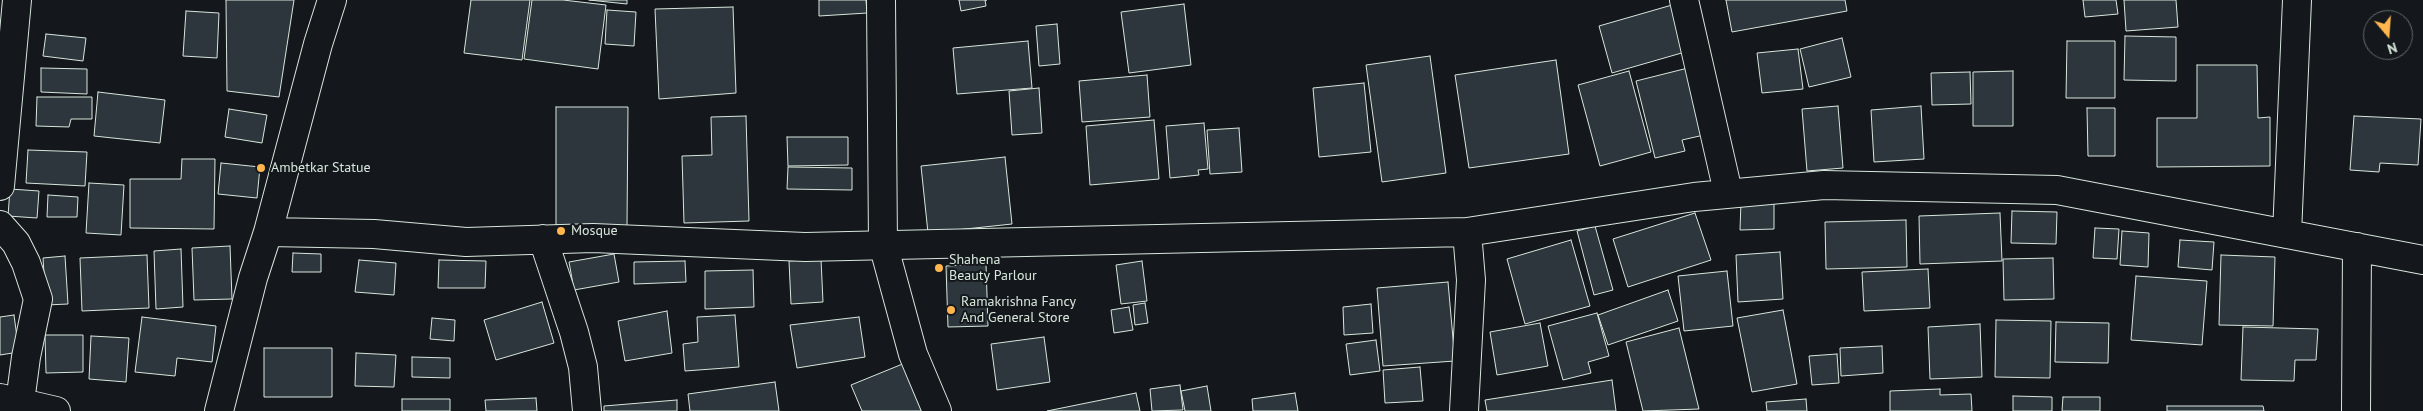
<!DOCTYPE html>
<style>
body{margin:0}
#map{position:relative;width:2423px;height:411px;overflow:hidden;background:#14181c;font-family:"PT Sans",sans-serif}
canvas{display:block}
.north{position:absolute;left:2363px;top:10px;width:50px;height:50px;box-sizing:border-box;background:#14181c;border:1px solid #626a69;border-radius:50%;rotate:162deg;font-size:14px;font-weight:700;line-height:20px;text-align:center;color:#d8e6dc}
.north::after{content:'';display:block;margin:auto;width:18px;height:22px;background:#ffb74d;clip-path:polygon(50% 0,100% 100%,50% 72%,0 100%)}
</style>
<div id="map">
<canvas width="2423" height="411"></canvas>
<div class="north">N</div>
</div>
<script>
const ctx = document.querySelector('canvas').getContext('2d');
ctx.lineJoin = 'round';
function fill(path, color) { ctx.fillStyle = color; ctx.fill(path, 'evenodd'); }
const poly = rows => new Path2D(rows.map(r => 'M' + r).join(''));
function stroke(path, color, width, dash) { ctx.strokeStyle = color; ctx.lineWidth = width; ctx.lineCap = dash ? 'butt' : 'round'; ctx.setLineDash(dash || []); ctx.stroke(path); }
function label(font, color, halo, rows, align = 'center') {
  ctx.font = font + ' "PT Sans",sans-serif'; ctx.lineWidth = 4; ctx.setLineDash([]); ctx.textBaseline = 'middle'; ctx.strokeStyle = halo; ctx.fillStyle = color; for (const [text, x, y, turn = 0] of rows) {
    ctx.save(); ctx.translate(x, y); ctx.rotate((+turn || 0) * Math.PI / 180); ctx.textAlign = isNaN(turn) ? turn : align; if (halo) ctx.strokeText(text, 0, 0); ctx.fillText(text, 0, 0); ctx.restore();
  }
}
const building = poly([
 [226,0,294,0,279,97,227,91,226,0],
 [471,0,530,0,522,60,464,53,471,0],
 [532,0,563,0,606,5,598,69,524,59,532,0],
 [589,0,627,0,627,4,589,0],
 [819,0,866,0,867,13,819,16,819,0],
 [959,0,987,0,985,0,986,6,961,11,959,0],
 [1726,0,1845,0,1847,11,1732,32,1726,0],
 [2083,0,2116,0,2118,14,2085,17,2083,0],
 [2124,0,2176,0,2178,27,2126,31,2124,0],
 [1184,4,1191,65,1129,73,1121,12,1184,4],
 [1672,5,1685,52,1612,73,1599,26,1672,5],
 [733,7,736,93,659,99,655,9,733,7],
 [607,10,636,12,634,46,605,44,607,10],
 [186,11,219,13,217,58,183,56,186,11],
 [1057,24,1060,64,1039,66,1036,26,1057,24],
 [46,34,86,38,83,61,43,56,46,34],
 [2125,36,2176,37,2176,81,2124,80,2125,36],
 [1842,38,1851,77,1809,87,1800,49,1842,38],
 [1028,41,1032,88,957,94,953,48,1028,41],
 [2067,41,2115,41,2115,98,2066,98,2067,41],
 [1798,49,1803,89,1762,93,1757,53,1798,49],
 [1430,56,1446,173,1382,182,1366,65,1430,56],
 [1556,60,1569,154,1469,168,1455,75,1556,60],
 [2197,65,2257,65,2258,118,2270,117,2270,166,2157,167,2157,118,2197,118,2197,65],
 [41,68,87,69,87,94,41,92,41,68],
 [1688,68,1704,135,1682,140,1685,151,1655,158,1636,81,1688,68],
 [1629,71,1651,152,1600,166,1578,85,1629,71],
 [2013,71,2013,126,1973,126,1973,72,2013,71],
 [1970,72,1971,104,1932,105,1931,73,1970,72],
 [1147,75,1150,117,1082,122,1079,81,1147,75],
 [1364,83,1371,152,1319,157,1313,88,1364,83],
 [1039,88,1042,133,1012,135,1009,91,1039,88],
 [98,92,165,100,160,143,94,136,98,92],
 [37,97,92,97,92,119,71,119,69,127,36,126,37,97],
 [1838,106,1843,168,1807,171,1802,109,1838,106],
 [1921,106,1924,159,1874,162,1871,110,1921,106],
 [556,107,628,107,627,226,556,225,556,107],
 [2087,108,2115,108,2115,156,2088,156,2087,108],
 [229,109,267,115,262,143,225,137,229,109],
 [746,116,749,221,684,223,682,156,712,155,711,117,746,116],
 [2354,116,2421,119,2418,165,2380,163,2379,172,2350,170,2354,116],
 [1154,120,1159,179,1090,185,1086,126,1154,120],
 [1204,123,1208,169,1198,170,1199,175,1170,178,1166,126,1204,123],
 [1239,128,1242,172,1210,174,1207,130,1239,128],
 [787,137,848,137,848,165,788,166,787,137],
 [28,150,87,152,85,186,26,183,28,150],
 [1005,157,1012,224,928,233,921,166,1005,157],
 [182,159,215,159,214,229,130,228,130,179,181,179,182,159],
 [221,163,260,167,257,198,218,194,221,163],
 [788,167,852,168,852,190,787,189,788,167],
 [89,183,124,185,121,235,86,233,89,183],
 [10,189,39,191,37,218,8,216,10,189],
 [48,195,78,197,77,217,47,217,48,195],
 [1741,202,1774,203,1774,229,1740,230,1741,202],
 [2012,211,2057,212,2056,244,2011,243,2012,211],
 [1695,213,1711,260,1628,287,1613,239,1695,213],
 [2000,213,2002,261,1920,264,1919,216,2000,213],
 [1906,220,1907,267,1826,269,1825,222,1906,220],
 [1595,226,1613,290,1594,295,1577,231,1595,226],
 [2095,228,2119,229,2117,259,2093,258,2095,228],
 [2122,231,2149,233,2148,267,2120,265,2122,231],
 [1571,240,1590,306,1525,324,1507,259,1571,240],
 [2180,240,2214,242,2212,270,2178,267,2180,240],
 [230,246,232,299,194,300,192,248,230,246],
 [181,249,183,307,156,309,154,251,181,249],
 [1780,252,1783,299,1738,302,1736,255,1780,252],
 [293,253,321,254,321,272,292,272,293,253],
 [614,254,619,282,574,290,569,262,614,254],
 [147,255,149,308,82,311,80,258,147,255],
 [2221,255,2275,257,2273,326,2219,325,2221,255],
 [65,256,68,304,46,305,43,258,65,256],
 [2053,258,2054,299,2004,300,2003,259,2053,258],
 [821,259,823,302,791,304,789,261,821,259],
 [359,260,396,263,394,295,355,292,359,260],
 [439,260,486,261,485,288,438,288,439,260],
 [685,261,686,282,634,284,634,262,685,261],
 [1142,261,1147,301,1121,304,1116,265,1142,261],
 [986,264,988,326,948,327,946,266,986,264],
 [1928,269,1930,308,1864,311,1862,272,1928,269],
 [753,270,754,307,705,309,705,271,753,270],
 [1727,271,1733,326,1684,331,1678,276,1727,271],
 [2136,276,2207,281,2202,345,2131,340,2136,276],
 [1448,282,1455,361,1383,366,1377,288,1448,282],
 [1668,290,1678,321,1608,345,1598,315,1668,290],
 [542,302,554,343,496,360,484,320,542,302],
 [1145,303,1148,323,1135,325,1133,305,1145,303],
 [1371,304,1373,333,1344,335,1343,307,1371,304],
 [1129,307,1133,330,1114,333,1111,310,1129,307],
 [1783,310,1797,384,1752,392,1737,318,1783,310],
 [667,311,672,353,625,361,618,321,667,311],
 [1597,313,1609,356,1588,362,1591,373,1563,380,1548,326,1597,313],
 [14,315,19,352,0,355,0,317,14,315],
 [735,315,739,367,685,371,683,344,698,342,697,317,735,315],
 [142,317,216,326,212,362,177,358,175,376,135,372,142,317],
 [859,317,865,357,797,368,790,325,859,317],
 [432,318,455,320,454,341,430,339,432,318],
 [1996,320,2051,321,2050,378,1995,377,1996,320],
 [2056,322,2109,323,2108,363,2055,362,2056,322],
 [1540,323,1548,366,1497,375,1490,332,1540,323],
 [1980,324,1982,377,1930,379,1928,327,1980,324],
 [2243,327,2318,329,2316,360,2295,360,2294,381,2241,380,2243,327],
 [1679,328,1699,409,1643,411,1626,342,1679,328],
 [45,335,83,335,83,372,46,373,45,335],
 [91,336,129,338,126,382,89,379,91,336],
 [1044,337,1050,382,997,390,991,344,1044,337],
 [1376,340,1380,371,1350,375,1346,344,1376,340],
 [1882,346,1883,373,1841,376,1840,348,1882,346],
 [264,348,332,348,332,397,264,397,264,348],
 [356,353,396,355,394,387,355,386,356,353],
 [1837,354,1839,383,1812,385,1809,356,1837,354],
 [412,357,450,358,450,378,412,377,412,357],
 [905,363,924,411,862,411,851,385,905,363],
 [1420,367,1423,401,1385,403,1383,370,1420,367],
 [1612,380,1616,411,1487,411,1485,400,1612,380],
 [775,382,779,411,690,411,688,394,775,382],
 [1180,385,1183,410,1152,411,1150,389,1180,385],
 [1207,386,1211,411,1185,411,1181,391,1207,386],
 [1940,389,1940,395,1971,394,1972,411,1890,411,1890,391,1940,389],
 [1136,393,1140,411,1047,411,1136,393],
 [1295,393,1298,411,1253,411,1252,399,1295,393],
 [2013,396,2052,397,2052,411,2013,411,2013,396],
 [2063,397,2100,397,2100,411,2062,411,2063,397],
 [536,398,537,411,486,411,485,400,536,398],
 [402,399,450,399,450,411,402,411,402,399],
 [1806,399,1807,411,1767,411,1766,402,1806,399],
 [677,400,677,411,604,411,604,406,677,400],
 [2167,406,2263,406,2264,411,2167,411,2167,406]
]);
fill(building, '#2c363c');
stroke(building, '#d8e6dc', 1);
const minor = poly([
 [1684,0,1728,192],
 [0,186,17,0],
 [0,225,16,243,26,263,38,299,26,357,20,402],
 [268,232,374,234,466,242,593,238,805,247,1467,232,1694,197,1824,185,2057,190,2423,260],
 [2287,234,2297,0],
 [543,239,574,332,583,367,587,411],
 [0,398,56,411],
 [219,411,253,278,268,232,318,44,332,0],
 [1464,411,1471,280,1467,232],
 [2356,411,2357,247]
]);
const major = poly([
 [881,0,883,244,913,354,937,411]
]);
stroke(minor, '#d8e6dc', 30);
stroke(major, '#d8e6dc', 30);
stroke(minor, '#14181c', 28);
stroke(major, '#14181c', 28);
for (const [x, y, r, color] of [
 [261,168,5,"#ffb74d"],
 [561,231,5,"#ffb74d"],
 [939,268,5,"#ffb74d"],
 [951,310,5,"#ffb74d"]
]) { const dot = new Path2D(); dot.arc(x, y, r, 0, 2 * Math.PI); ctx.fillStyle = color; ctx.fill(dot); stroke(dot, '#14181c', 2); }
label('14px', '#d8e6dc', '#14181c', [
 ["Ambetkar Statue",271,168],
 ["Mosque",571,231],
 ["Shahena",949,260],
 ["Beauty Parlour",949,276],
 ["Ramakrishna Fancy",961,302],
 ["And General Store",961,318]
], 'left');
</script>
